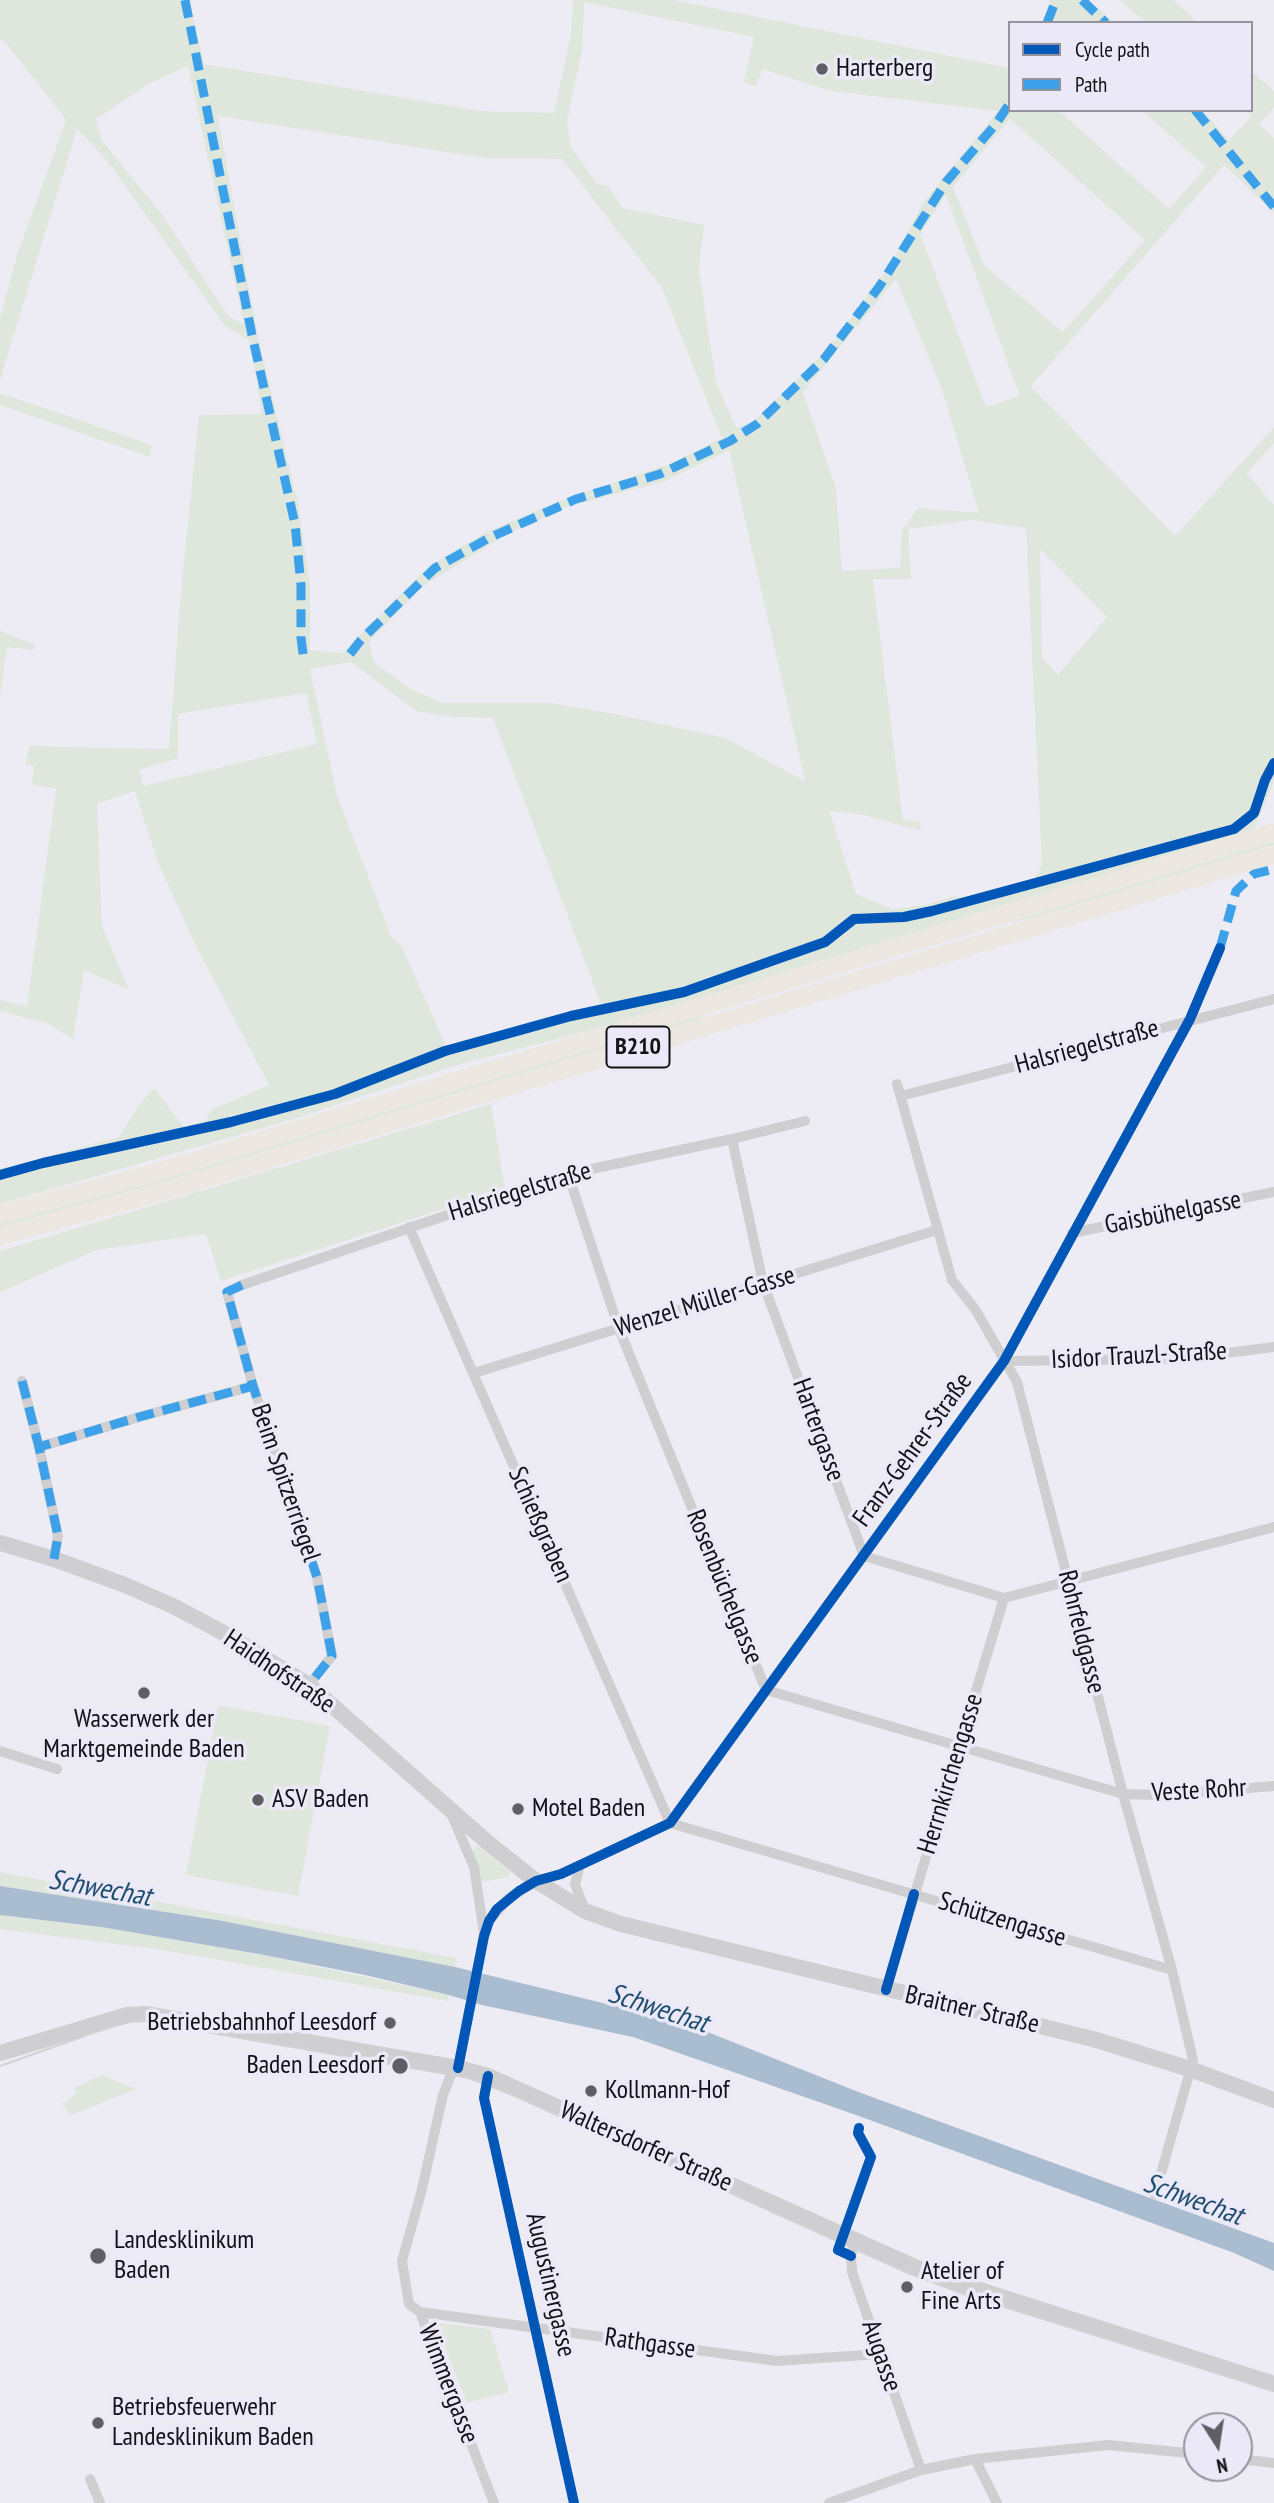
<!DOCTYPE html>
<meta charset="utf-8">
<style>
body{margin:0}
#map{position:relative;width:1274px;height:2503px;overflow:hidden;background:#edecf4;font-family:"PT Sans Narrow",sans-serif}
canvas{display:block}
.legend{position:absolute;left:1008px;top:21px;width:245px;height:91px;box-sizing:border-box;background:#ebe9f7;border:2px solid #94939d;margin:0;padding:9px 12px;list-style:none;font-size:21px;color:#121116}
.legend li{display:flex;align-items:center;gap:14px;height:35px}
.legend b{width:35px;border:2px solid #94939d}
.north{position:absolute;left:1183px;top:2412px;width:70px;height:70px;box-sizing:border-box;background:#ebe9f7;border:2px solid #94939d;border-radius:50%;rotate:168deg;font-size:19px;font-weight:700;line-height:28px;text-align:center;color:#121116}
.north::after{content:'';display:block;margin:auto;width:24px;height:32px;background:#5f5e64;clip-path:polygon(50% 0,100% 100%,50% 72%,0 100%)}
</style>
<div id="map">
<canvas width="1274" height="2503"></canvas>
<ul class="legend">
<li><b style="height:9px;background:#0057b8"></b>Cycle path</li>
<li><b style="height:9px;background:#3da1ea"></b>Path</li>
</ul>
<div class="north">N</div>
</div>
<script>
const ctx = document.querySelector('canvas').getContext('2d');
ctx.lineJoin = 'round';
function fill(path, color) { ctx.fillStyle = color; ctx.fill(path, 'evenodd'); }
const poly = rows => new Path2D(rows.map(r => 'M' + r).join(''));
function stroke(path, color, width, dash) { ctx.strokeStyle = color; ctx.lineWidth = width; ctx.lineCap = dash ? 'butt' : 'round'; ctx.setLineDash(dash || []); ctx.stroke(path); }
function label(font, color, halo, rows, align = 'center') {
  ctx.font = font + ' "PT Sans Narrow",sans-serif'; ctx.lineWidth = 7; ctx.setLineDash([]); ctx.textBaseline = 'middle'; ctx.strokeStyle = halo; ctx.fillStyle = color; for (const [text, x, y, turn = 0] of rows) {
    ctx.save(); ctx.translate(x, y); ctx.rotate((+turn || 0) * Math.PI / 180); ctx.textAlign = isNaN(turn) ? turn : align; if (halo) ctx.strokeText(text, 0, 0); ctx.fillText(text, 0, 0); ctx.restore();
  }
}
fill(poly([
 [0,0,189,0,204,64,481,111,554,113,571,34,573,0,673,0,1010,68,1010,110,1058,110,1169,209,1206,167,1142,110,1202,110,1229,140,1251,117,1245,110,1251,110,1251,71,1274,91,1274,107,1259,124,1274,138,1274,213,1224,165,1031,386,1175,536,1274,427,1274,443,1247,473,1274,505,1274,781,1254,830,619,1023,460,1064,294,1119,0,1204,0,1169,119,1137,141,1102,154,1088,184,1127,206,1120,211,1110,269,1085,194,942,157,860,135,791,97,804,102,926,129,990,84,970,73,1039,49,1024,0,1011,0,1000,27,1006,56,789,32,784,34,766,25,764,30,746,169,749,181,592,199,415,262,414,250,341,226,327,108,162,77,129,0,380,0,318,17,255,66,120,6,43,0,39],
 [584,2,754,37,744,81,755,87,763,69,831,91,998,111,923,203,893,261,827,350,755,420,736,428,716,382,699,270,704,225,623,208,608,186,597,184,571,147,567,121,582,51],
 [188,66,244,324,229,317,161,213,102,141,96,119,150,83],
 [218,116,485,158,562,159,662,288,722,438,670,464,565,499,486,532,428,567,342,653,310,650,310,585,298,503,258,337],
 [1010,119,1145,240,1063,332,984,265,953,187],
 [946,195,1020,396,986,407,920,234],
 [896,279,942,389,979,513,918,508,902,530,900,568,842,571,836,489,803,392],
 [729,450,805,781,725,738,615,714,551,703,443,703,412,690,374,662,369,642,423,586,506,535,566,507,665,481],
 [972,520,1026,528,1042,864,1034,880,961,898,955,896,926,905,892,909,856,894,829,811,864,815,921,831,919,822,903,820,873,579,911,579,908,529],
 [1040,549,1107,617,1058,675,1042,657],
 [351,662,416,711,453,717,493,718,601,1004,447,1048,402,947,391,936,337,795,310,669],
 [306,693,317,744,144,786,139,770,178,758,178,714],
 [1050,0,1089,0,1114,23,1042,23,1050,6],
 [1120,0,1173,0,1198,23,1146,23],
 [0,393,152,445,150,457,0,405],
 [0,631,36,645,33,650,7,647,0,699],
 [1274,839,1274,846,1053,913,1013,922,1019,916],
 [692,1016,704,1016,694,1023,207,1171,0,1229,0,1222],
 [491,1104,505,1189,221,1281,206,1234,97,1250,0,1292,0,1251],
 [218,1705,330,1726,298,1896,186,1875],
 [475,1847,479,1847,511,1872,508,1877,482,1882,472,1851],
 [0,1872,456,1958,455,1967,223,1921,0,1886],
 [0,1915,101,1927,259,1954,449,1995,448,2001,169,1951,0,1929],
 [101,2075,136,2089,71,2115,62,2104,63,2102,66,2103,77,2091,74,2088],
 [441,2323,490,2329,509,2392,467,2403,437,2328]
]), '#dfe7dd');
fill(poly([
 [0,1886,223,1921,455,1967,685,2023,861,2093,1274,2243,1274,2271,1234,2253,856,2115,633,2037,482,2005,449,1995,365,1975,259,1954,101,1927,0,1915]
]), '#aabdd0');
stroke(poly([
 [897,1084,952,1280,975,1309,1017,1382,1123,1794,1172,1970,1193,2060,1155,2195],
 [901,1096,1274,999],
 [732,1139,763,1283,864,1556],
 [568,1174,619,1329,766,1690,1123,1794,1159,1795,1274,1786],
 [409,1227,670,1823],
 [1072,1233,1274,1192],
 [1004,1361,1179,1359,1274,1347],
 [474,1373,937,1230],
 [22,1381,39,1447],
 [864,1556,1004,1598,1274,1527],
 [54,1559,58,1536,39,1447,139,1417,253,1386],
 [309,1685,332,1656,317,1577,253,1386,227,1292,242,1285,568,1174,732,1139,805,1121],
 [0,1751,57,1769],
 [450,1811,474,1867,484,1933],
 [670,1823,1172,1970],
 [580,1865,575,1884,585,1911],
 [886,1990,1004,1598],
 [488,2076,484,2098,574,2503],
 [855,2241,851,2256,852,2272,921,2470],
 [420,2312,777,2361,880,2354],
 [975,2459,997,2503],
 [1239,2459,1274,2463],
 [90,2479,100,2503],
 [494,2503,420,2312,409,2304,402,2261,421,2193,443,2095,451,2075,458,2068,484,1936,489,1921,508,1899,536,1881,561,1874,670,1823,1004,1361,1190,1019,1220,948],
 [829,2503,921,2470,975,2459,1108,2445,1197,2454]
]), '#cfced0', 10);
stroke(poly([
 [0,1543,54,1559,125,1585,173,1606,222,1632,309,1685,487,1842,536,1881,585,1911,621,1924,1093,2039,1190,2069,1274,2100],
 [0,2053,127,2015,146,2014,458,2068,488,2076,933,2275,1274,2384]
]), '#cfced0', 16);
stroke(poly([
 [0,1214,160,1171,1274,832],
 [0,1236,168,1190,1274,854]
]), '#ede7e2', 18);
stroke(poly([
 [0,2066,110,2027,138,2020,469,2078,515,2096,908,2273,966,2295,1274,2391]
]), '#d2d1d4', 2);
stroke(poly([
 [185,0,252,335,295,524,301,585,301,638,304,661],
 [1082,0,1106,23],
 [1047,23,1056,0],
 [1195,110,1274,207],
 [350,654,361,640,435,568,489,538,576,499,660,474,730,441,757,424,824,359,879,287,946,182,996,124,1010,103],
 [1220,948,1236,891,1254,874,1274,869],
 [242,1285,227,1292,253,1386,317,1577,332,1656,309,1685],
 [22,1381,39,1447],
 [54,1559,58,1536,39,1447,139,1417,253,1386]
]), '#3da1ea', 9, [18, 9]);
stroke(poly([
 [0,1175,43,1163,231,1122,335,1094,445,1051,571,1016,684,992,825,942,854,919,904,917,932,911,1234,829,1254,813,1265,780,1274,763],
 [886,1990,914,1894],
 [458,2068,484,1936,489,1921,497,1909,519,1891,536,1881,561,1874,670,1823,1004,1361,1190,1019,1220,948],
 [488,2076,484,2098,574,2503],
 [851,2256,838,2250,871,2157,858,2133,859,2128]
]), '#0057b8', 10);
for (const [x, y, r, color] of [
 [822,69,7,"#5f5e64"],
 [144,1693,7,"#5f5e64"],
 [258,1800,7,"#5f5e64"],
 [518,1809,7,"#5f5e64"],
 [390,2023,7,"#5f5e64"],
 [400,2066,9,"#5f5e64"],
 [591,2091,7,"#5f5e64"],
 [98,2256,9,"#5f5e64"],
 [907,2287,7,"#5f5e64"],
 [98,2423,7,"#5f5e64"]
]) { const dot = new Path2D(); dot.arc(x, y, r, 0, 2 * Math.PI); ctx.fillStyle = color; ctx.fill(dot); stroke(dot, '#ebe9f7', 2.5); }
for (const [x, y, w] of [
 [638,1047,63]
]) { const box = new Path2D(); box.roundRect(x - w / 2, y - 20.5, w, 41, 5); ctx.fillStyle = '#ebe9f7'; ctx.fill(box); stroke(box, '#121116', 2); }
label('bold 24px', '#121116', null, [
 ["B210",638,1047]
]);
label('26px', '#121116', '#ebe9f7', [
 ["Harterberg",836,69],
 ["Wasserwerk der",144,1720,"center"],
 ["Marktgemeinde Baden",144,1750,"center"],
 ["ASV Baden",272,1800],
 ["Motel Baden",532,1809],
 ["Betriebsbahnhof Leesdorf",376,2023,"right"],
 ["Baden Leesdorf",384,2066,"right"],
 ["Kollmann-Hof",605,2091],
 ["Landesklinikum",114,2241],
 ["Baden",114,2271],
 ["Atelier of",921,2272],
 ["Fine Arts",921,2302],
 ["Betriebsfeuerwehr",112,2408],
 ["Landesklinikum Baden",112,2438]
], 'left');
label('26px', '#121116', '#ebe9f7', [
 ["Halsriegelstraße",1087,1047,-15],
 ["Halsriegelstraße",520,1192,-17],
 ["Gaisbühelgasse",1173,1213,-11],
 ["Wenzel Müller-Gasse",705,1302,-17],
 ["Isidor Trauzl-Straße",1139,1356,-3],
 ["Hartergasse",818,1430,70],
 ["Franz-Gehrer-Straße",913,1450,-54],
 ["Beim Spitzerriegel",285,1483,71],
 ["Schießgraben",540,1525,66],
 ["Rosenbüchelgasse",724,1587,68],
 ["Rohrfeldgasse",1081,1632,76],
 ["Haidhofstraße",279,1672,34],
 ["Herrnkirchengasse",951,1774,-73],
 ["Veste Rohr",1199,1791,-3],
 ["Schützengasse",1002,1920,17],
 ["Braitner Straße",972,2010,13],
 ["Waltersdorfer Straße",646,2147,24],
 ["Augustinergasse",550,2285,77],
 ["Rathgasse",650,2344,8],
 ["Augasse",881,2356,71],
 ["Wimmergasse",448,2384,69]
]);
label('italic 28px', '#204e70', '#ebe9f7', [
 ["Schwechat",100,1889,10],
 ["Schwechat",658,2009,18],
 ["Schwechat",1193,2200,20]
]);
</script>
